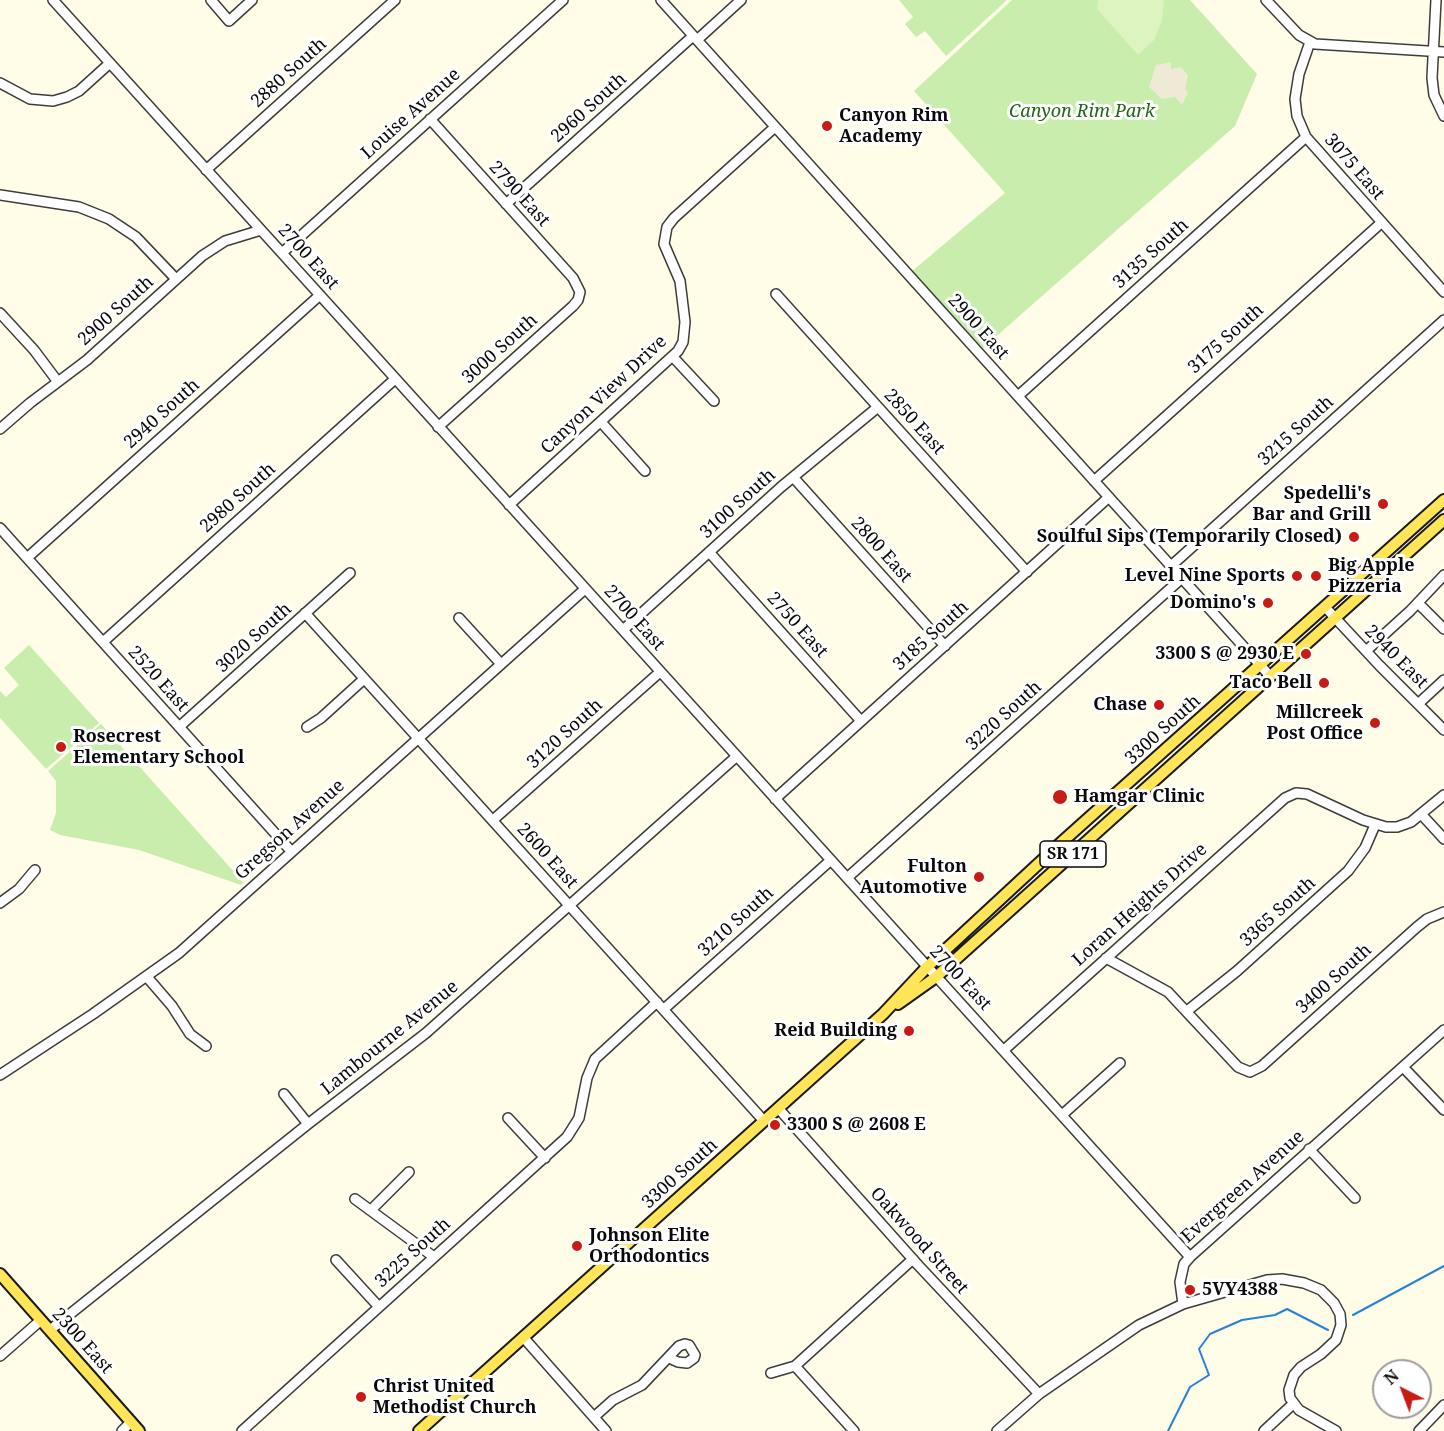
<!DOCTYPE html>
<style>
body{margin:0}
#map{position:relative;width:1444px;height:1431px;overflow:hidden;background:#fffce7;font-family:"Noto Serif",serif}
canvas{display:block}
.north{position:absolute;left:1372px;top:1359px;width:60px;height:60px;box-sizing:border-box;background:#fff;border:2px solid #9d9d9d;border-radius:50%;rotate:318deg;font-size:16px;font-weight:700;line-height:24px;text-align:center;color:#0a0a0a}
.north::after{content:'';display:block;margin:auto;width:21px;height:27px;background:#c71c15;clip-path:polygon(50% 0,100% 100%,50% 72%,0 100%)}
</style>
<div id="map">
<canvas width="1444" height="1431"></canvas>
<div class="north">N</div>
</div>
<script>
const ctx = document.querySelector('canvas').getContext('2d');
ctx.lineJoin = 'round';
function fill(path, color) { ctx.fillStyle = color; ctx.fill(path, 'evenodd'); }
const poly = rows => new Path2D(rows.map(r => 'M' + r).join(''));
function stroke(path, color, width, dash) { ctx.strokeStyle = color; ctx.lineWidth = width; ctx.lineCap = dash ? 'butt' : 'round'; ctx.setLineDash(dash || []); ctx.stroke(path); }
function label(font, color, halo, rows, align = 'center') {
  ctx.font = font + ' "Noto Serif",serif'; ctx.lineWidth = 6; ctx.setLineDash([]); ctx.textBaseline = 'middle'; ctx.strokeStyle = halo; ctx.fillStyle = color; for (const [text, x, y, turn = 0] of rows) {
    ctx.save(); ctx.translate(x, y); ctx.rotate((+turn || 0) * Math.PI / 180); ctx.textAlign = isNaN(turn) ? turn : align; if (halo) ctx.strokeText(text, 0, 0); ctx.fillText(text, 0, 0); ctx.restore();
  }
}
fill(poly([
 [899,0,1007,0,946,56,925,31,916,37,905,24,913,17],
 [1012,0,1190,0,1257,74,1235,126,983,348,911,272,1005,193,914,91],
 [29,645,99,723,46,769,0,718,0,691,6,697,19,685,4,668],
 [101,724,244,883,241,885,139,850,60,835,50,830,56,813,56,781,48,771]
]), '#c8edad');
fill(poly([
 [1098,0,1164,0,1162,21,1154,40,1138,55,1097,9]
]), '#ddf3c0');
fill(poly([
 [1171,62,1171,69,1181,67,1188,75,1185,89,1188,93,1182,105,1175,97,1162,99,1149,87,1156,65]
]), '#eeead6');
stroke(poly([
 [1353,1315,1444,1266],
 [1168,1431,1190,1387,1209,1375,1199,1349,1210,1334,1242,1320,1275,1315,1287,1309,1328,1330]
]), '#2582db', 2);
const minor = poly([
 [53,0,1190,1257],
 [211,0,229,21,252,0],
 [661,0,1270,676],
 [1266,0,1299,35,1315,44,1444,52],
 [1436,0,1432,78,1434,95,1444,116],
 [697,40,741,0],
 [1310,42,1299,74,1295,99,1297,116,1306,137,1444,292],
 [0,83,30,99,53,101,67,97,79,91,110,63],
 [430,119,573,278,580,292,578,300,573,306,438,427],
 [206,170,395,0],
 [0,195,79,207,109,219,136,237,176,279],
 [506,204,693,36],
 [282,253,563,0],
 [776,294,1027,572],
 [0,313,34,350,58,382],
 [673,357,714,401],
 [1018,396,1306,137],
 [601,422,645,471],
 [0,429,30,403,87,360,202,256,225,241,261,230],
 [793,477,945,646],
 [1094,481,1381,223],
 [509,505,678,351,683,342,685,322,680,281,664,244,667,227,674,218,775,127],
 [0,528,291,851],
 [709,552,861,721],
 [27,558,320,295],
 [1171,566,1444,320],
 [1418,603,1444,629],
 [1325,607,1379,665,1444,730],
 [305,613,764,1121],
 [459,618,501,664],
 [623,630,781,487,878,407],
 [103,642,395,379],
 [1366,651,1410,611,1444,575],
 [1418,704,1444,680],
 [179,727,350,573],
 [307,727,321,718,364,679],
 [775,799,1109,497],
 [1422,815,1444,839],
 [493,820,660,672],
 [847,878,1182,578],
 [0,903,19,889,35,870],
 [1106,958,1168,992,1238,1067,1250,1072,1262,1066,1417,927,1427,919,1444,912],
 [147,977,172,1006,190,1034,206,1046],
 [664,1009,831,860],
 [1187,1011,1237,971,1348,871,1365,848,1375,825],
 [1004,1050,1285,798,1296,793,1307,794,1363,820,1386,827,1397,827,1411,822,1444,795],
 [1403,1067,1444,1110],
 [0,1075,93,1014,179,953,585,589],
 [284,1094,308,1124],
 [778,1108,918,1265,1039,1394],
 [1062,1115,1120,1063],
 [508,1118,545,1158],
 [1309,1149,1355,1198],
 [355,1199,434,1257],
 [371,1210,409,1172],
 [336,1260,379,1307],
 [1183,1304,1180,1282,1184,1264,1190,1257,1444,1030],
 [50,1330,308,1124,426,1033,737,756],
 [523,1337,606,1431],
 [0,1356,41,1320],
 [795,1366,854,1431],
 [771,1373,795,1366,913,1259],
 [594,1417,613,1400,642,1385,679,1346,685,1344,689,1345,695,1355,694,1358,687,1363,678,1362,669,1358],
 [122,1431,131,1422],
 [242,1431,567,1137,579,1118,587,1078,595,1059,657,1002],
 [997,1431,1039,1394,1139,1325,1183,1304,1267,1280,1282,1279,1304,1283,1321,1290,1334,1303,1340,1314,1341,1325,1336,1340,1321,1354,1301,1367,1294,1375,1289,1390,1290,1398,1299,1410,1336,1431],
 [1264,1431,1293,1404],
 [1419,1431,1444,1405]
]);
const major = poly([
 [898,1004,936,977,1444,520],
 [0,1274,139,1431],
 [419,1431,883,1014,927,967,1063,841,1444,500]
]);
stroke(minor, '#3d3d3d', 12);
stroke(major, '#1b1b1b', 14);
stroke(minor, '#fff', 9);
stroke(major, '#ffe557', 10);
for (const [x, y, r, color] of [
 [827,126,6,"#c71c15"],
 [1383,504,6,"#c71c15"],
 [1354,537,6,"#c71c15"],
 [1297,576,6,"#c71c15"],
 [1316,576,6,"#c71c15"],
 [1268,603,6,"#c71c15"],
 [1306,654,6,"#c71c15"],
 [1324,683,6,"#c71c15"],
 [1159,705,6,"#c71c15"],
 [1375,723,6,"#c71c15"],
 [61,747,6,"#c71c15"],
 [1060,797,8,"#c71c15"],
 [979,877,6,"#c71c15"],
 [909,1031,6,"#c71c15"],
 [775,1125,6,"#c71c15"],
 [577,1246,6,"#c71c15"],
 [1190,1290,6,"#c71c15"],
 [361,1397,6,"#c71c15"]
]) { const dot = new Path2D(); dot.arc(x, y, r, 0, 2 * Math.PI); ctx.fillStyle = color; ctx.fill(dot); stroke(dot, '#fff', 2); }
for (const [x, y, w] of [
 [1073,854,66]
]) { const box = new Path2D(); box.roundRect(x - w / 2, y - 13, w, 26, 4.5); ctx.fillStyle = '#fff'; ctx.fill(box); stroke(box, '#0a0a0a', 1.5); }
label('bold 16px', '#0a0a0a', null, [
 ["SR 171",1073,854]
]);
label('18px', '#0a0a0a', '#fff', [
 ["2880 South",289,73,-42],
 ["2960 South",589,108,-42],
 ["Louise Avenue",411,114,-42],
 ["3075 East",1354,167,49],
 ["2790 East",519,194,48],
 ["3135 South",1151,254,-42],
 ["2700 East",308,257,48],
 ["2900 South",116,311,-42],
 ["2900 East",978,327,48],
 ["3175 South",1226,339,-42],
 ["3000 South",500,349,-42],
 ["Canyon View Drive",604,395,-43],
 ["2940 South",162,414,-42],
 ["2850 East",914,422,48],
 ["3215 South",1296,431,-42],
 ["2980 South",238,498,-42],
 ["3100 South",738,504,-42],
 ["2800 East",881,550,48],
 ["2700 East",634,618,48],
 ["2750 East",797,625,48],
 ["3185 South",931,636,-42],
 ["3020 South",254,638,-42],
 ["2940 East",1396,657,45],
 ["2520 East",158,679,48],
 ["3220 South",1004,716,-42],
 ["3300 South",1163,730,-42],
 ["3120 South",565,734,-42],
 ["Gregson Avenue",290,830,-42],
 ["2600 East",547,856,48],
 ["Loran Heights Drive",1140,905,-42],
 ["3365 South",1278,912,-42],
 ["3210 South",736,922,-42],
 ["2700 East",960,978,47],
 ["3400 South",1334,979,-42],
 ["Lambourne Avenue",390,1038,-39],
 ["3300 South",680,1174,-42],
 ["Evergreen Avenue",1243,1187,-42],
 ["Oakwood Street",919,1241,48],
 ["3225 South",413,1253,-42],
 ["2300 East",82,1341,48]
]);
label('italic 18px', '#1f6715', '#fff', [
 ["Canyon Rim Park",1082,112]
]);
label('bold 18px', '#0a0a0a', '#fff', [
 ["Canyon Rim",839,116,"left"],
 ["Academy",839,137,"left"],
 ["Spedelli's",1371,494],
 ["Bar and Grill",1371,515],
 ["Soulful Sips (Temporarily Closed)",1342,537],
 ["Big Apple",1328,566,"left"],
 ["Pizzeria",1328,587,"left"],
 ["Level Nine Sports",1285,576],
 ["Domino's",1256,603],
 ["3300 S @ 2930 E",1294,654],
 ["Taco Bell",1312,683],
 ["Chase",1147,705],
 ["Millcreek",1363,713],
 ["Post Office",1363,734],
 ["Rosecrest",73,737,"left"],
 ["Elementary School",73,758,"left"],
 ["Hamgar Clinic",1074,797,"left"],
 ["Fulton",967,867],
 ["Automotive",967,888],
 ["Reid Building",897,1031],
 ["3300 S @ 2608 E",787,1125,"left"],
 ["Johnson Elite",589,1236,"left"],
 ["Orthodontics",589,1257,"left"],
 ["5VY4388",1202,1290,"left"],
 ["Christ United",373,1387,"left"],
 ["Methodist Church",373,1408,"left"]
], 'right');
</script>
